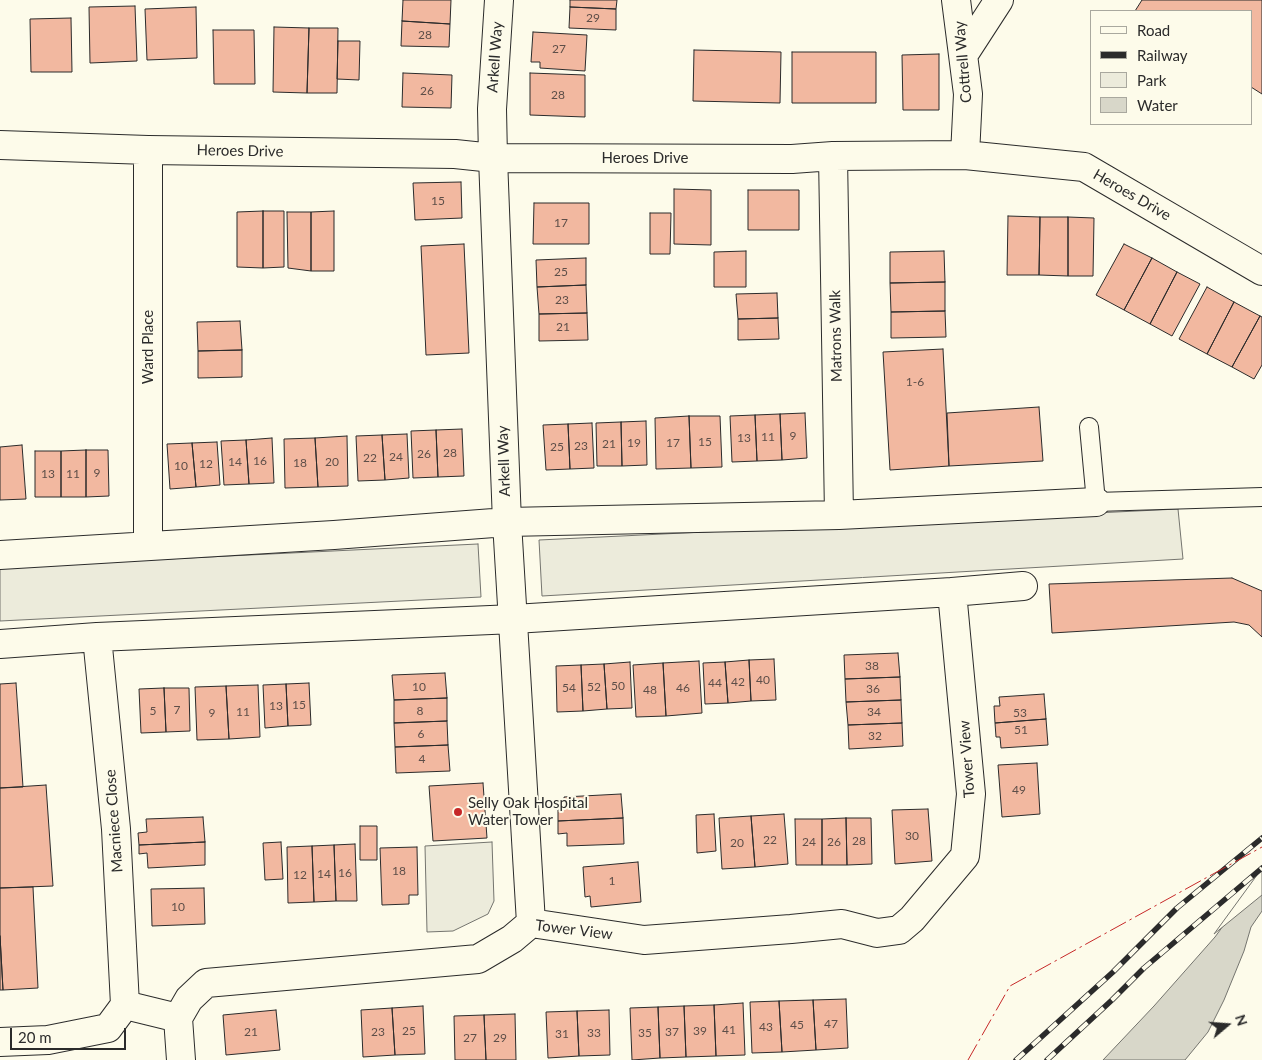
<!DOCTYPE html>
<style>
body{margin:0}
#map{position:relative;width:1262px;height:1060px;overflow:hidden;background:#fdfbea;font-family:Lato,sans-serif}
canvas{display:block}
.legend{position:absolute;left:1090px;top:10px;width:162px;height:115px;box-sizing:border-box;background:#fdfbea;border:1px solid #a9a89e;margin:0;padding:6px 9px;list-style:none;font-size:15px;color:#2b2b2b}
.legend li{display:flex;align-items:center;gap:10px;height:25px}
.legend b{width:25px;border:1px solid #a9a89e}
.north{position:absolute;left:1202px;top:1000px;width:50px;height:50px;-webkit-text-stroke:4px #fdfbea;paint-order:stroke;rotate:72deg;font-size:14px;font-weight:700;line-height:20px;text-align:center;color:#2b2b2b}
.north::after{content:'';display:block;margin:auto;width:18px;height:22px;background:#2b2b2b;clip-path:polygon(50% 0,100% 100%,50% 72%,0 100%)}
.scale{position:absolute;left:10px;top:1028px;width:116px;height:22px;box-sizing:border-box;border:2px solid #2b2b2b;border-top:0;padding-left:6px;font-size:15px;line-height:18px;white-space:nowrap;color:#2b2b2b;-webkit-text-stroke:4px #fdfbea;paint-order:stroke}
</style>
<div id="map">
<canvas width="1262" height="1060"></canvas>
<ul class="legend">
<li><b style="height:6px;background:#fdfbea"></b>Road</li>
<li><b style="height:6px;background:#2b2b2b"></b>Railway</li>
<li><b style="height:14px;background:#ecebdb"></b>Park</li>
<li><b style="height:14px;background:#d8d7c9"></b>Water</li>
</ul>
<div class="north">N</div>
<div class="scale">20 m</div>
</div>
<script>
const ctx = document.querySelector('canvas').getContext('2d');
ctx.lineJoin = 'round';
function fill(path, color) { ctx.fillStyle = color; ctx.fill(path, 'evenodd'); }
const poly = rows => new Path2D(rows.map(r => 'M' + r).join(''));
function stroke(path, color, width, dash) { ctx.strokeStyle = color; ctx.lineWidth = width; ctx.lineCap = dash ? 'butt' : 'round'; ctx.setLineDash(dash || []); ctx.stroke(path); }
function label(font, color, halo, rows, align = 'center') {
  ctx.font = font + ' Lato,sans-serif'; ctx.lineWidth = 4; ctx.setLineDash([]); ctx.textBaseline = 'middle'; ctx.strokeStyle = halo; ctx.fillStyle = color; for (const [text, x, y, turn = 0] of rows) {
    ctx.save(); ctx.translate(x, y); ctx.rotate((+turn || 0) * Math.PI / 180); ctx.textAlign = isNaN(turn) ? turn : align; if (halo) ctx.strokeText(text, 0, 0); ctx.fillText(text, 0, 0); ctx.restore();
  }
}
const green = poly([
 [1178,509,1183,559,542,596,539,540,1178,509],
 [478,544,481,597,0,621,0,567,478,544],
 [492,842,494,901,488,914,453,931,427,932,425,846,492,842]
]);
fill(green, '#ecebdb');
stroke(green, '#74746e', 1);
const water = poly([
 [1262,873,1262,911,1251,927,1244,951,1224,1000,1208,1032,1185,1060,1103,1060,1154,1006,1215,937,1262,873]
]);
fill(water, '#d8d7c9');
stroke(water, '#74746e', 1);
const pier = poly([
 [1262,870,1262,895,1214,934,1260,871,1262,870]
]);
fill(pier, '#fdfbea');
stroke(pier, '#74746e', 1);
const building = poly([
 [403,0,451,0,450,24,402,21,403,0],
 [570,0,617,0,616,9,570,7,570,0],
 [1142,0,1262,0,1262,94,1251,87,1251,11,1135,11,1142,0],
 [135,6,137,61,90,63,89,7,135,6],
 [196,7,197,58,147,60,145,9,196,7],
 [570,7,616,9,616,30,569,28,570,7],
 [71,18,72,72,31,72,30,19,71,18],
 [402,21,450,24,449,47,401,46,402,21],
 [274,27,309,28,307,93,273,92,274,27],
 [309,28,338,28,337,93,307,93,309,28],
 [213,30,254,30,255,84,214,84,213,30],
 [533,32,587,35,585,71,540,68,540,62,531,62,533,32],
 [338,41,360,41,359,80,337,79,338,41],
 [694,50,781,52,780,103,693,101,694,50],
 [792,52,876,52,876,103,792,103,792,52],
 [939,54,939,110,903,110,902,55,939,54],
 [403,73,452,75,451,108,402,107,403,73],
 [530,73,585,75,585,117,530,115,530,73],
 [461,182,462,218,415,220,413,183,461,182],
 [674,189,711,190,711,245,674,244,674,189],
 [748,190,799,190,799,230,748,230,748,190],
 [534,203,589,203,589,244,533,244,534,203],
 [263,211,284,211,284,267,263,268,263,211],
 [263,211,263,268,237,267,237,212,263,211],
 [334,211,334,271,311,271,311,212,334,211],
 [287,212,311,212,311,271,288,268,287,212],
 [650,213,671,213,670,254,650,254,650,213],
 [1008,216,1040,217,1039,275,1007,275,1008,216],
 [1040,217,1068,217,1068,276,1039,275,1040,217],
 [1068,217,1094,218,1093,276,1068,276,1068,217],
 [464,244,469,353,426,355,421,246,464,244],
 [1124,244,1152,258,1124,310,1096,295,1124,244],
 [746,251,746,287,714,287,714,252,746,251],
 [944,251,945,282,890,283,890,252,944,251],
 [586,258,586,285,537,287,536,260,586,258],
 [1152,258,1177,272,1150,324,1124,310,1152,258],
 [1177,272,1200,284,1172,336,1150,324,1177,272],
 [945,282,945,311,891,312,890,283,945,282],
 [586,285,587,313,539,314,537,287,586,285],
 [1207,287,1234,302,1207,354,1179,339,1207,287],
 [777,293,778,318,738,319,736,294,777,293],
 [1234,302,1260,316,1232,367,1207,354,1234,302],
 [945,311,946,337,891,338,891,312,945,311],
 [587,313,588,340,539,341,539,314,587,313],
 [1260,316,1262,317,1262,365,1254,379,1232,367,1260,316],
 [778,318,779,339,738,340,738,319,778,318],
 [240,321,242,350,198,351,197,322,240,321],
 [943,349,949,466,890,470,883,352,943,349],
 [242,350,242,377,198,378,198,351,242,350],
 [1039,407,1043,461,949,466,947,413,1039,407],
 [805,413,807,458,782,460,780,414,805,413],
 [780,414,782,460,757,461,755,415,780,414],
 [755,415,757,461,732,462,730,416,755,415],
 [689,416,691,468,656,469,655,418,689,416],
 [689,416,720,416,722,467,691,468,689,416],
 [646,421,647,465,622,466,621,422,646,421],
 [621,422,622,466,597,466,596,423,621,422],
 [592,423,594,468,570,469,568,424,592,423],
 [568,424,570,469,546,470,543,425,568,424],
 [462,429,464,476,438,477,436,430,462,429],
 [436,430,438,477,413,478,411,431,436,430],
 [407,434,409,478,385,480,382,435,407,434],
 [382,435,385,480,358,481,356,436,382,435],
 [347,436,348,486,318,487,315,438,347,436],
 [272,438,274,483,249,484,246,440,272,438],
 [315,438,318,487,285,488,284,439,315,438],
 [246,440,249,484,224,485,221,441,246,440],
 [217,442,220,485,196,487,192,443,217,442],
 [192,443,196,487,170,489,167,444,192,443],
 [22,445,26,499,0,500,0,447,22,445],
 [86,450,108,450,109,496,86,497,86,450],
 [86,450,86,497,61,497,61,451,86,450],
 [35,451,61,451,61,497,35,497,35,451],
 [1232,578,1262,591,1262,637,1249,625,1234,622,1052,633,1049,584,1232,578],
 [898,653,900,677,845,679,844,655,898,653],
 [774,659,776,700,751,701,749,660,774,659],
 [749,660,751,701,728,703,725,662,749,660],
 [699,661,702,713,666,716,663,663,699,661],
 [630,662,632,708,607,709,604,664,630,662],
 [725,662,728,703,705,704,703,663,725,662],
 [663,663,666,716,636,717,633,665,663,663],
 [604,664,607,709,583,711,581,665,604,664],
 [581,665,583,711,557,712,556,666,581,665],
 [445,673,447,698,394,700,392,675,445,673],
 [900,677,901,700,846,702,845,679,900,677],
 [16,683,23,787,0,788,0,684,16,683],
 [309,683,311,725,288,726,286,684,309,683],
 [286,684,288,726,265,728,263,685,286,684],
 [258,685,260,737,229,739,226,686,258,685],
 [226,686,229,739,197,740,195,687,226,686],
 [164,688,166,732,141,733,139,689,164,688],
 [164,688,189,688,190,731,166,732,164,688],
 [1044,694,1046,719,995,723,994,706,1000,706,999,697,1044,694],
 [447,698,447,721,394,723,394,700,447,698],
 [901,700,902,723,848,725,846,702,901,700],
 [1046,719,1048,745,1001,748,1000,737,996,737,995,723,1046,719],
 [447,721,448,745,395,747,394,723,447,721],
 [902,723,903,746,849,749,848,725,902,723],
 [448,745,450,771,396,773,395,747,448,745],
 [1037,763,1040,814,1002,817,998,765,1037,763],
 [483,783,487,838,433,841,429,786,483,783],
 [46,785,53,886,0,888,0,788,46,785],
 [621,794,623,818,558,821,558,810,565,809,564,797,621,794],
 [928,809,932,861,895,864,892,810,928,809],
 [714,814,716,851,697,853,696,815,714,814],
 [784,814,788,864,755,867,751,816,784,814],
 [751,816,755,867,722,869,719,818,751,816],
 [203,817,205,842,139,845,138,833,147,832,146,819,203,817],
 [623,818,624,844,567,846,567,833,558,834,558,821,623,818],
 [846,818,847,865,822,865,822,819,846,818],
 [846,818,871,818,872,864,847,865,846,818],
 [795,819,822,819,822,865,796,865,795,819],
 [360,826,377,826,377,860,360,860,360,826],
 [205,842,205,865,148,868,147,853,139,854,139,845,205,842],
 [281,842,283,879,265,880,263,843,281,842],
 [355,844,357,901,336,901,334,845,355,844],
 [334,845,336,901,314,902,312,846,334,845],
 [312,846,314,902,288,903,287,847,312,846],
 [417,847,418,895,409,895,409,904,382,905,380,848,417,847],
 [638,862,641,902,591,907,590,896,585,897,583,867,638,862],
 [33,887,38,988,3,990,0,936,0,888,33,887],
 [204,888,205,924,152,926,151,889,204,888],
 [0,936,3,990,0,990,0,936],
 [846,999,848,1048,816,1050,813,1000,846,999],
 [813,1000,816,1050,782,1052,779,1001,813,1000],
 [779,1001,782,1052,752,1053,750,1002,779,1001],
 [743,1003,745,1055,716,1056,714,1005,743,1003],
 [714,1005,716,1056,686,1057,684,1006,714,1005],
 [423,1006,425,1054,395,1055,392,1008,423,1006],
 [684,1006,686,1057,660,1058,658,1007,684,1006],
 [658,1007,660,1058,632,1060,630,1008,658,1007],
 [392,1008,395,1055,363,1057,361,1010,392,1008],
 [276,1010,280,1050,226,1055,223,1015,276,1010],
 [609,1010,610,1055,579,1056,577,1011,609,1010],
 [577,1011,579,1056,548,1058,546,1012,577,1011],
 [515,1014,516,1060,486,1060,484,1015,515,1014],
 [484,1015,486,1060,455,1060,454,1016,484,1015]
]);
fill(building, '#f2b8a0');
stroke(building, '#2b2b2b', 1);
const lane = poly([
 [1089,427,1096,502,1262,497]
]);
const street = poly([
 [499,0,492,109,493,158,507,522,531,923],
 [956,0,968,94,965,155],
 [964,54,999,0],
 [0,145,148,150,455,154,493,158,792,159,833,156,965,155,1084,167,1262,271],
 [148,150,148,545],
 [833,156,839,515],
 [0,555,334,535,507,522,839,515,1096,502],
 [952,592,1023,586],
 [0,644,97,637],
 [178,1018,181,1060],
 [0,1042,48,1040,108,1028,125,1005,178,1018,189,999,206,983,478,959,512,939,531,923,644,940,791,929,842,924,877,933,899,930,912,919,965,856,971,794,952,592,514,619,97,637,116,829,125,1005]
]);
stroke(lane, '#2b2b2b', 20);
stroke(street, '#2b2b2b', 30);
stroke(lane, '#fdfbea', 18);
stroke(street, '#fdfbea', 28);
const rail = poly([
 [1016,1060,1113,972,1177,908,1262,838],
 [1047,1060,1112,1000,1144,968,1262,868]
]);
stroke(rail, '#2b2b2b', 5.5);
stroke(rail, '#fdfbea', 4, [11]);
stroke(poly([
 [968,1060,1010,986,1262,847]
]), '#c62828', 1, [18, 4, 2.5, 4]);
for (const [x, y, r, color] of [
 [458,812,5,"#c62828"]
]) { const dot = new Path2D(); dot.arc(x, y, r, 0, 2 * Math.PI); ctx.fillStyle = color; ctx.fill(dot); stroke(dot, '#fdfbea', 2); }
label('12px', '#5d4e48', null, [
 ["29",593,18],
 ["28",425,35],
 ["27",559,49],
 ["26",427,91],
 ["28",558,95],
 ["15",438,201],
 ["17",561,223],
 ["25",561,272],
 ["23",562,300],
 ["21",563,327],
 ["1-6",915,382],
 ["9",793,436],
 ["11",768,437],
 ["13",744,438],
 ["15",705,442],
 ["19",634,443],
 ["17",673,443],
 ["21",609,444],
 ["23",581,446],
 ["25",557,447],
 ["28",450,453],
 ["26",424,454],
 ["24",396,457],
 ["22",370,458],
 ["16",260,461],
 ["14",235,462],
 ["20",332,462],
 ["18",300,463],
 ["12",206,464],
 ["10",181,466],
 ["9",97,473],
 ["13",48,474],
 ["11",73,474],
 ["38",872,666],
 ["40",763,680],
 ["42",738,682],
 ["44",715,683],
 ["50",618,686],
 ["10",419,687],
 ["52",594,687],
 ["54",569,688],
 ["46",683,688],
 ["36",873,689],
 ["48",650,690],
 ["15",299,705],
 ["13",276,706],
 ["7",177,710],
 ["5",153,711],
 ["8",420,711],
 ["11",243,712],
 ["34",874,712],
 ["9",212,713],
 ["53",1020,713],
 ["51",1021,730],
 ["6",421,734],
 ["32",875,736],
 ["4",422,759],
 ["49",1019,790],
 ["30",912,836],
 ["22",770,840],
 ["28",859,841],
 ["24",809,842],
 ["26",834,842],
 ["20",737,843],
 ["18",399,871],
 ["16",345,873],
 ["14",324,874],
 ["12",300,875],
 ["1",612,881],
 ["10",178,907],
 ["47",831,1024],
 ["45",797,1025],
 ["43",766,1027],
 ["41",729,1030],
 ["25",409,1031],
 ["39",700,1031],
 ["21",251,1032],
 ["23",378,1032],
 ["37",672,1032],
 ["33",594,1033],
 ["35",645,1033],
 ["31",562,1034],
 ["27",470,1038],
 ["29",500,1038]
]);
label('15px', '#2b2b2b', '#fdfbea', [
 ["Arkell Way",495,57,-86],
 ["Cottrell Way",963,62,-95],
 ["Heroes Drive",240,151,1],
 ["Heroes Drive",645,158],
 ["Heroes Drive",1132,195,30],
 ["Matrons Walk",836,336,-91],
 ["Ward Place",148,347,-90],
 ["Arkell Way",504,461,-92],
 ["Tower View",967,759,-94],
 ["Macniece Close",114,821,-94],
 ["Tower View",574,930,7]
]);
label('15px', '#2b2b2b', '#fdfbea', [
 ["Selly Oak Hospital",468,803],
 ["Water Tower",468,820]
], 'left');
</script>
